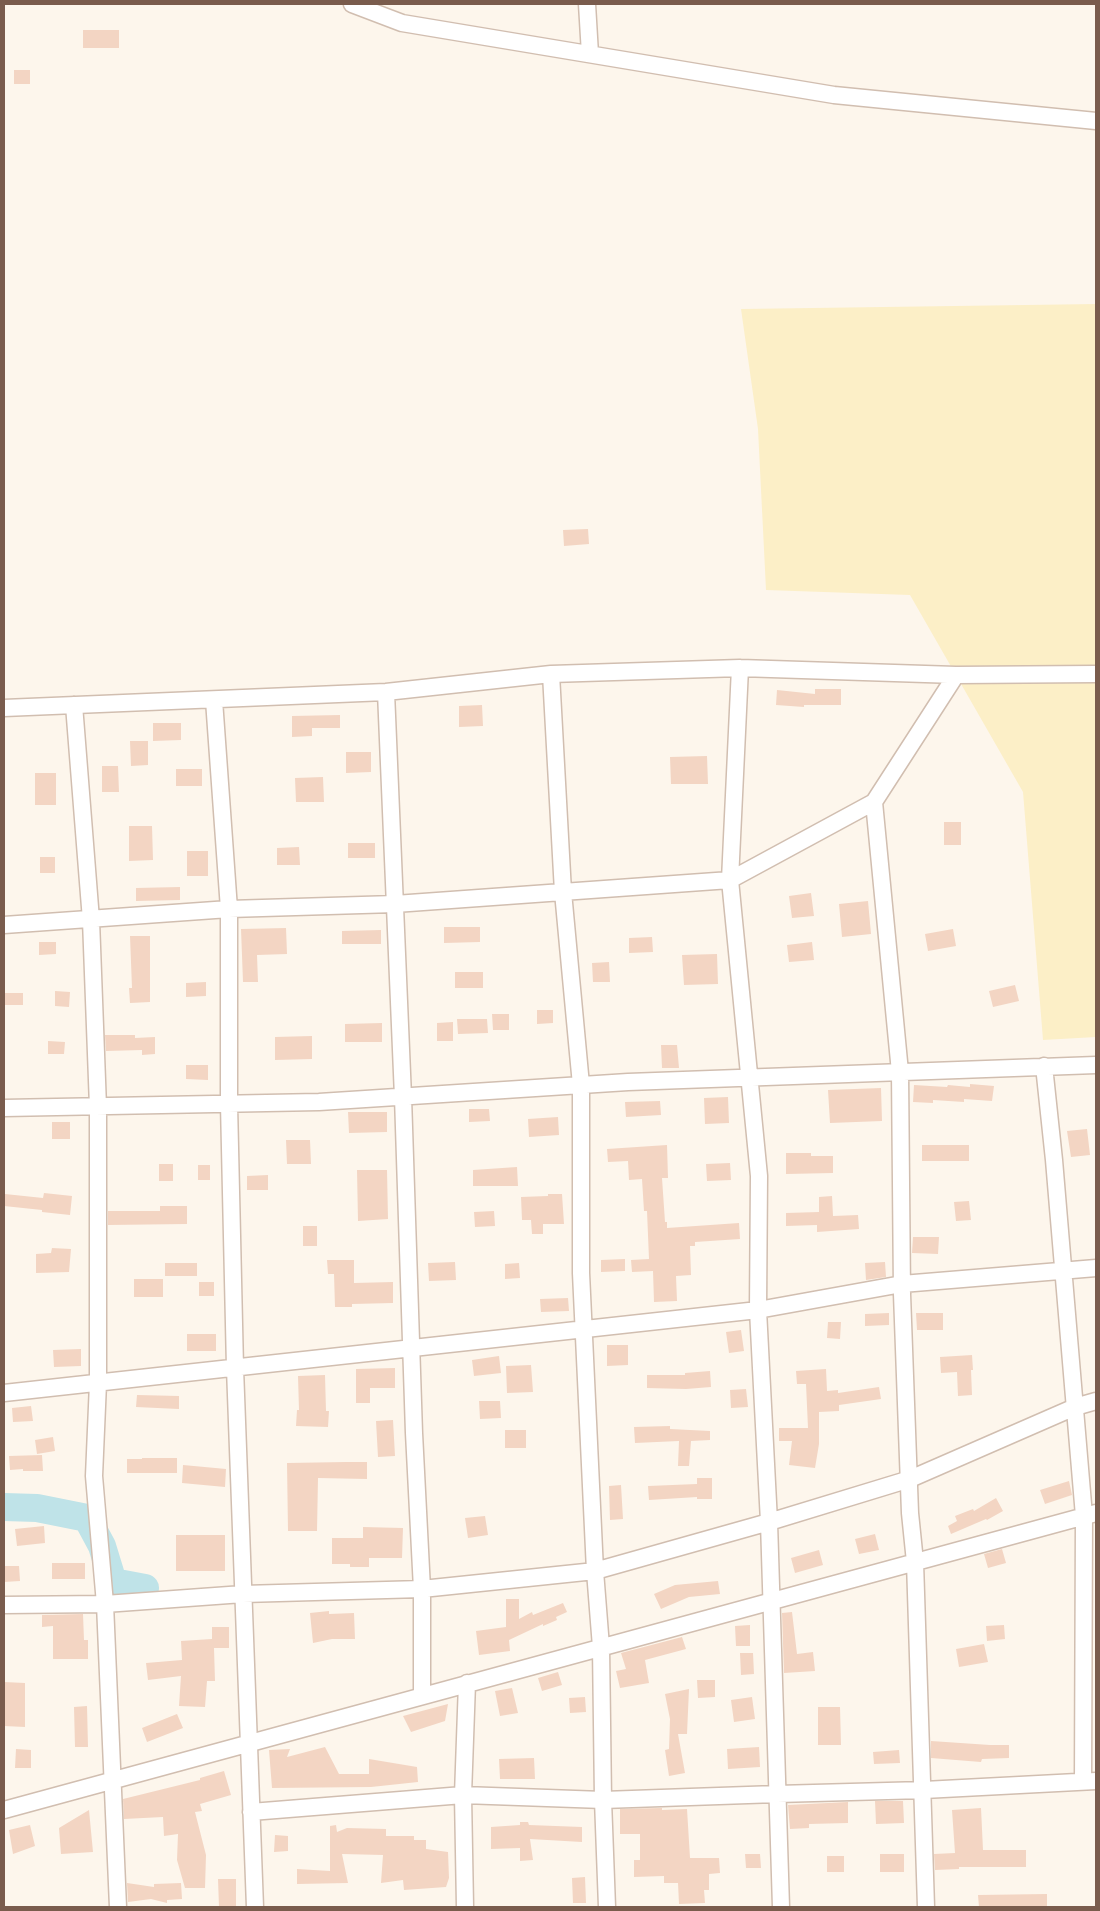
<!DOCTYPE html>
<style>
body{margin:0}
#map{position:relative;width:1100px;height:1911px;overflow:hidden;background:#fdf6ec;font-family:"Titillium Web",sans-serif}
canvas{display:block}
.frame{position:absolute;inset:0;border:5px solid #7a5c4d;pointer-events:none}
</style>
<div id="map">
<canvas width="1100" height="1911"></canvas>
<div class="frame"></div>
</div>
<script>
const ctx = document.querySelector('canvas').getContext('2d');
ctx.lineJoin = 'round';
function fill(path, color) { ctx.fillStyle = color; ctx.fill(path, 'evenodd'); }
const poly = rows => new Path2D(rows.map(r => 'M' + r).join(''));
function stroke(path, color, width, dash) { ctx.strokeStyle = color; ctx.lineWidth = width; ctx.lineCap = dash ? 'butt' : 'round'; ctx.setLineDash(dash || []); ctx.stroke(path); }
fill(poly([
 [1096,304,1096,1037,1043,1040,1023,792,910,595,766,590,758,429,741,309]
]), '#fcefc7');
stroke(poly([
 [4,1507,37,1508,87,1518,102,1546,113,1582,145,1588]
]), '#bfe3e8', 28);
fill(poly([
 [83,30,119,30,119,48,83,48],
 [14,70,30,70,30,84,14,84],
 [588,529,589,544,564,546,563,530],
 [815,689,841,689,841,705,804,705,804,707,776,705,777,690,815,694],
 [482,705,483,726,459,727,459,706],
 [340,715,340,728,312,728,312,736,292,737,292,716],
 [153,723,181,723,181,740,153,741],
 [130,741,148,741,148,765,131,766],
 [346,752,371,752,371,772,346,773],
 [707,756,708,784,671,784,670,757],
 [102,766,118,766,119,792,102,792],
 [176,769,202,769,202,786,176,786],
 [35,773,56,773,56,805,35,805],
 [323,777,324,802,296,802,295,778],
 [944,822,961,822,961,845,944,845],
 [129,826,152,826,153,860,129,861],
 [348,843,375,843,375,858,348,858],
 [299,847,300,865,277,865,277,848],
 [187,851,208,851,208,876,187,876],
 [40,857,55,857,55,873,40,873],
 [180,887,180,900,136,901,136,888],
 [811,893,814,916,792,918,789,896],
 [868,901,871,934,842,937,839,904],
 [444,927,480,927,480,942,444,943],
 [286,928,287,954,257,955,258,982,243,982,241,929],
 [953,929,956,946,928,951,925,934],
 [381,930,381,944,342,944,342,931],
 [130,936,150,936,150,1002,130,1003,129,988,132,988],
 [652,937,653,952,629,953,629,938],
 [39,942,56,942,56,954,39,955],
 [812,942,814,960,789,962,787,945],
 [717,954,718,984,684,985,682,955],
 [609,962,610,982,593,982,592,963],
 [455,972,483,972,483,988,455,988],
 [206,982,206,996,186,997,186,983],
 [1015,985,1019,1001,993,1007,989,991],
 [55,991,70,992,69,1007,55,1006],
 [4,993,23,993,23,1005,4,1005],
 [537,1010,553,1010,553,1023,537,1024],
 [492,1014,509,1014,509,1030,493,1030],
 [457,1019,487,1019,488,1033,458,1034],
 [453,1022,453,1041,437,1041,437,1023],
 [382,1023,382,1042,345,1042,345,1024],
 [105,1035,135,1035,135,1038,155,1037,155,1054,142,1055,142,1050,106,1051],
 [312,1036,312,1059,275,1060,275,1037],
 [48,1041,65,1042,64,1054,48,1054],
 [661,1045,677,1045,679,1068,662,1068],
 [186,1065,208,1065,208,1080,186,1079],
 [970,1084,994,1086,992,1101,964,1099,964,1102,933,1100,933,1103,913,1102,914,1085,947,1087,948,1085,970,1087],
 [881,1088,882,1121,830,1123,828,1090],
 [728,1097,729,1123,705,1124,704,1098],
 [660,1101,661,1115,626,1117,625,1102],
 [469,1109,489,1109,490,1121,469,1122],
 [348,1112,387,1112,387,1132,349,1133],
 [558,1117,559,1135,529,1137,528,1119],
 [52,1122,70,1122,70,1139,52,1139],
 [1087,1129,1090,1155,1071,1157,1067,1131],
 [286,1140,310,1140,311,1164,287,1164],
 [667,1145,668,1178,662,1178,665,1222,667,1222,667,1228,739,1223,740,1239,695,1242,695,1246,690,1246,691,1275,676,1276,677,1301,654,1302,653,1271,632,1272,631,1260,649,1259,647,1211,644,1211,642,1179,629,1180,628,1161,608,1162,607,1149],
 [922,1145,969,1145,969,1161,922,1161],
 [786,1153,811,1153,811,1156,833,1156,833,1173,786,1174],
 [730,1163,731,1180,707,1181,706,1164],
 [159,1164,173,1164,173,1181,159,1181],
 [198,1165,210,1165,210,1180,198,1180],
 [517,1167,518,1186,473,1186,473,1170],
 [357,1170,387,1170,388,1219,358,1221],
 [268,1175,268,1190,247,1190,247,1176],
 [44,1193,72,1196,70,1215,42,1212,42,1210,4,1206,5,1194,43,1198],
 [548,1194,562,1194,564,1224,543,1224,543,1234,532,1234,531,1220,522,1220,521,1197,548,1196],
 [832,1196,833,1216,858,1215,859,1229,817,1232,817,1225,786,1226,786,1213,819,1212,819,1197],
 [969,1201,971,1220,956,1221,954,1202],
 [160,1206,187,1206,187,1224,108,1225,108,1211,160,1211],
 [494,1211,495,1226,475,1227,474,1212],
 [303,1226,317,1226,317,1246,303,1246],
 [913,1237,939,1237,938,1254,912,1253],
 [52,1248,71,1249,69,1272,36,1273,36,1254,51,1253],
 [625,1259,625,1271,601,1272,601,1260],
 [327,1260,354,1260,354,1283,393,1282,393,1303,352,1304,352,1307,335,1307,334,1274,328,1274],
 [455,1262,456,1280,429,1281,428,1263],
 [885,1262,886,1277,866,1280,865,1263],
 [165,1263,197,1263,197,1276,165,1276],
 [519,1263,520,1278,505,1279,505,1264],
 [134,1279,163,1279,163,1297,134,1297],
 [199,1282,214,1282,214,1296,199,1296],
 [568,1298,569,1311,541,1312,540,1299],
 [889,1313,889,1325,865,1326,865,1314],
 [916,1313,943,1313,943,1330,917,1330],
 [828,1322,841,1322,840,1339,827,1338],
 [741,1330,744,1351,729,1353,726,1332],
 [187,1334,216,1334,216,1351,187,1351],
 [607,1345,628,1345,628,1365,607,1366],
 [81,1349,81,1366,54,1367,53,1350],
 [972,1355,973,1370,971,1370,972,1395,958,1396,957,1372,941,1373,940,1357],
 [499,1356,501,1373,474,1376,472,1360],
 [531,1365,533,1392,507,1393,506,1366],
 [395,1368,395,1388,370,1388,370,1403,356,1403,356,1369],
 [826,1369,827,1391,838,1390,838,1393,879,1387,881,1399,839,1405,839,1411,819,1412,819,1444,815,1468,789,1465,792,1441,779,1441,779,1428,808,1428,806,1384,797,1384,796,1371],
 [710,1371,711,1387,686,1389,647,1388,647,1375,685,1375,685,1373],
 [325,1375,326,1411,329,1411,328,1427,296,1426,297,1410,299,1410,298,1376],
 [746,1389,748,1407,731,1408,730,1390],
 [137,1395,179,1396,179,1409,136,1407],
 [479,1401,500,1401,501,1418,480,1419],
 [31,1406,33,1421,13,1422,12,1408],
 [393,1420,395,1456,378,1457,376,1421],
 [670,1426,670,1429,710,1431,710,1440,691,1441,689,1466,678,1466,679,1441,635,1443,634,1427],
 [505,1430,526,1430,526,1448,505,1448],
 [53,1437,55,1451,37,1454,35,1440],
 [42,1455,43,1471,23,1471,23,1469,10,1470,9,1456],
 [142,1458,177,1458,177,1473,127,1473,127,1459,142,1459],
 [346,1462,367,1462,367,1479,318,1478,317,1531,288,1531,287,1463],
 [183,1465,226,1469,225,1487,182,1483],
 [697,1478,712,1478,712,1499,697,1499,697,1497,649,1500,648,1486,697,1484],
 [1069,1481,1072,1495,1045,1504,1040,1490],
 [621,1485,623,1519,610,1520,609,1486],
 [996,1498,1003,1511,987,1520,986,1519,951,1534,948,1526,957,1521,955,1516,973,1509,974,1511],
 [485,1516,488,1535,468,1538,465,1518],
 [44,1526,45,1543,17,1546,15,1529],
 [363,1527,403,1528,402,1558,369,1558,369,1567,350,1567,350,1564,332,1564,332,1538,363,1538],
 [875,1534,879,1550,859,1554,855,1539],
 [176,1535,225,1535,225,1571,176,1571],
 [1002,1549,1006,1563,988,1568,984,1554],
 [819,1550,823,1565,795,1573,791,1558],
 [52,1563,85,1563,85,1579,52,1579],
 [4,1566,19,1566,20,1581,4,1582],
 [718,1581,720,1594,689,1597,661,1609,654,1594,675,1585],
 [506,1599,519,1599,519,1619,532,1612,533,1615,563,1603,567,1612,556,1617,557,1620,543,1626,543,1624,509,1640,510,1651,479,1655,476,1631,506,1627],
 [329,1611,329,1614,354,1613,355,1639,332,1639,313,1643,310,1613],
 [792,1612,797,1654,813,1652,815,1671,784,1673,782,1613],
 [83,1614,84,1640,88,1640,88,1659,53,1659,53,1626,42,1627,42,1615],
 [750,1625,750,1646,736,1646,735,1626],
 [1004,1625,1005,1639,987,1641,986,1626],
 [212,1627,229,1627,229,1648,214,1648,215,1681,207,1681,205,1707,179,1706,181,1676,148,1680,146,1663,182,1660,181,1641,212,1639],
 [682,1637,686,1649,645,1660,649,1683,620,1688,616,1671,626,1669,621,1653],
 [984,1644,988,1662,959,1667,956,1649],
 [740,1653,753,1653,754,1674,741,1675],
 [558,1672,562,1685,542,1691,538,1678],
 [697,1680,715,1680,715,1697,698,1698],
 [4,1682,25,1683,25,1727,4,1726],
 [512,1688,518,1713,500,1716,495,1691],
 [689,1689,687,1734,678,1734,685,1773,669,1776,665,1750,669,1749,670,1719,665,1694],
 [585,1697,586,1712,570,1713,569,1698],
 [752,1697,755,1719,734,1722,731,1700],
 [448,1704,445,1721,411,1732,403,1716],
 [87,1706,88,1747,75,1747,74,1707],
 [818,1707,840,1707,841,1745,818,1745],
 [177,1714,183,1728,147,1742,142,1728],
 [931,1741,990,1745,1009,1745,1009,1758,982,1759,981,1762,931,1758],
 [325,1747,339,1774,369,1774,369,1759,417,1767,418,1782,371,1787,272,1788,269,1750,290,1749,287,1757],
 [759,1747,760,1767,728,1769,727,1749],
 [16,1749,31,1750,31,1768,15,1768],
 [899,1750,900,1763,874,1764,873,1752],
 [534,1758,535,1779,500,1779,499,1759],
 [224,1771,231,1795,200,1804,202,1811,195,1812,206,1855,205,1888,185,1888,177,1860,178,1834,164,1836,163,1817,124,1819,123,1799,200,1780,200,1778],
 [875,1801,903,1801,904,1823,876,1824],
 [848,1802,848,1823,809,1824,809,1828,790,1829,788,1805],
 [662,1808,662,1810,687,1809,690,1858,719,1858,720,1873,709,1874,709,1890,704,1890,705,1903,679,1904,678,1883,664,1883,664,1876,634,1877,634,1860,640,1860,640,1834,620,1834,620,1809],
 [981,1808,983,1850,1026,1850,1026,1867,959,1867,959,1869,935,1870,934,1854,955,1853,952,1810],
 [89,1810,93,1852,61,1854,59,1828],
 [520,1822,528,1822,529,1825,582,1827,582,1842,530,1839,533,1860,520,1861,520,1848,491,1849,491,1827,520,1825],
 [30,1825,35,1846,13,1854,9,1830],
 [336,1825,337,1832,347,1828,386,1829,386,1836,414,1836,414,1840,426,1840,426,1849,448,1852,449,1878,446,1887,404,1890,403,1880,381,1883,383,1855,342,1854,348,1883,297,1884,297,1869,330,1871,330,1826],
 [275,1835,288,1836,288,1851,274,1852],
 [745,1854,760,1854,761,1868,746,1868],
 [880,1854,904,1854,904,1872,880,1872],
 [827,1856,844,1856,844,1872,827,1872],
 [585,1877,586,1903,573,1903,572,1878],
 [218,1879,236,1879,236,1907,219,1907],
 [127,1883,154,1887,154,1884,181,1883,182,1899,167,1900,167,1903,151,1899,128,1902],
 [1047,1894,1047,1907,979,1907,978,1895]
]), '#f3d5c3');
const minor = poly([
 [352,4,402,23,834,95,1096,121],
 [587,4,590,54],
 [740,668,730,880,759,1176,758,1310,769,1522,781,1907],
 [551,674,563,892,581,1085,581,1273,595,1571,601,1647,603,1800,607,1907],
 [386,692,403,1097,414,1433,422,1589,422,1695],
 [214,700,229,909,229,1104,235,1368,255,1907],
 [74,705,91,920,98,1107,98,1383,94,1476,105,1604,118,1907],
 [4,708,386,692,551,674,740,668,956,675,1096,674],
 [874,802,900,1072,902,1294,910,1513,915,1562,926,1907],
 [4,925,229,909,395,904,730,880,874,802,956,675],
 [1044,1066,1054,1160,1084,1516,1083,1781],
 [4,1108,319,1102,628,1082,1096,1065],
 [4,1393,758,1310,902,1284,1096,1268],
 [4,1605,105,1604,243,1594,422,1589,595,1571,769,1522,910,1479,1075,1407,1096,1401],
 [4,1810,1096,1513],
 [251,1812,463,1795,603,1800,777,1794,924,1790,1096,1781],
 [465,1907,463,1795,467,1683]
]);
stroke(minor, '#d1beb0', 19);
stroke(minor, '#fff', 16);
</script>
